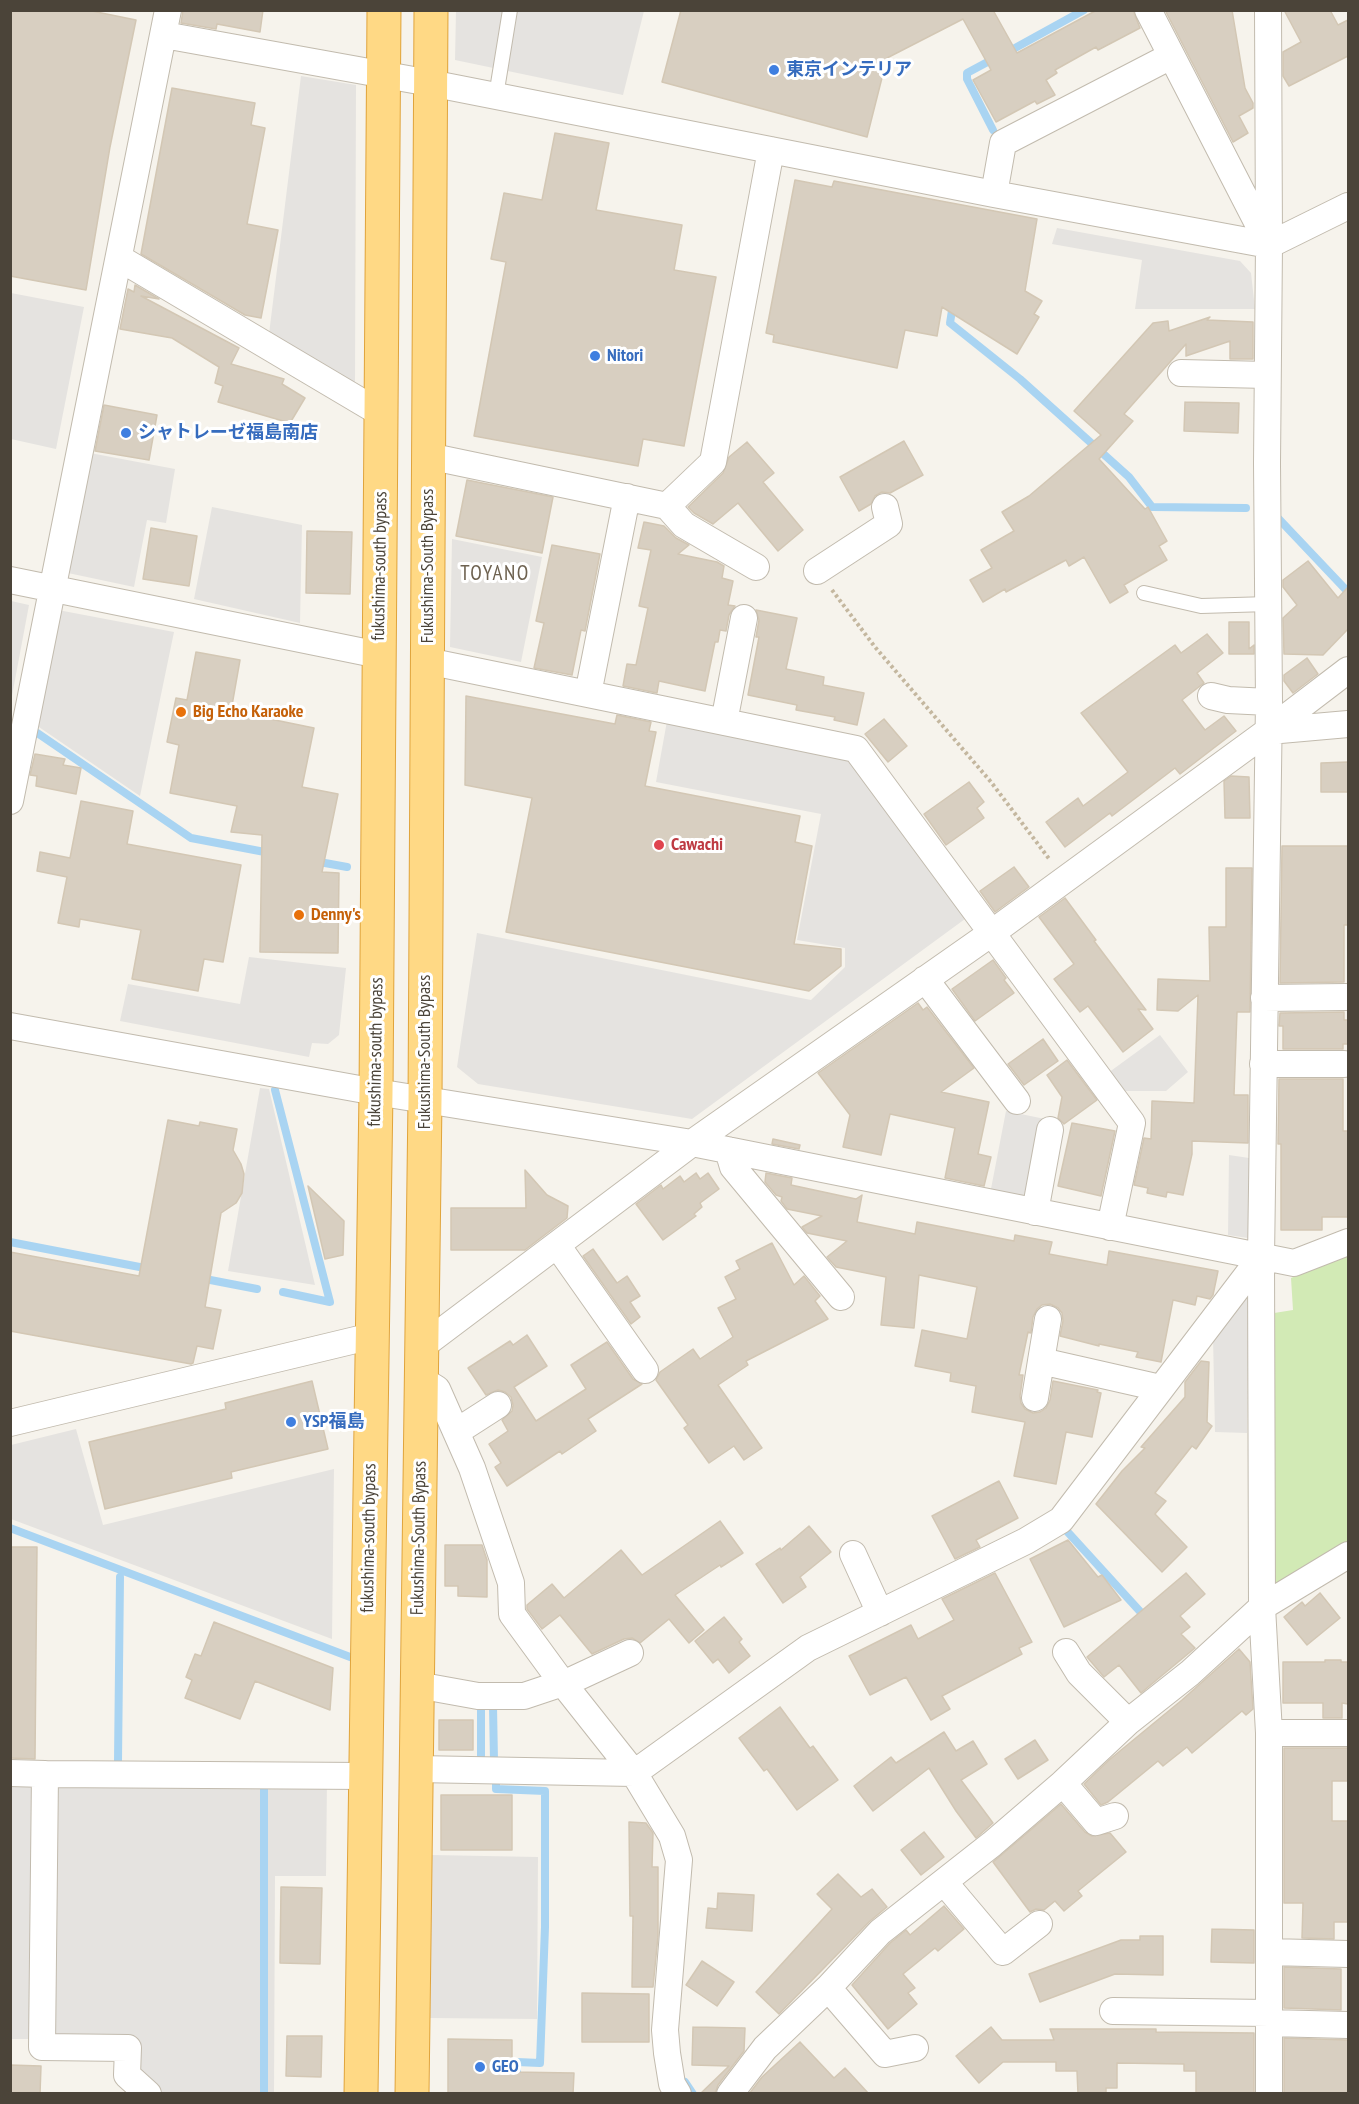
<!DOCTYPE html>
<meta charset="utf-8">
<style>
body{margin:0}
#map{position:relative;width:1359px;height:2104px;overflow:hidden;background:#f6f3ec;font-family:"PT Sans Narrow",sans-serif}
canvas{display:block}
.frame{position:absolute;inset:0;border:12px solid #4b4439;pointer-events:none}
</style>
<div id="map">
<canvas width="1359" height="2104"></canvas>
<div class="frame"></div>
</div>
<script>
const ctx = document.querySelector('canvas').getContext('2d');
ctx.lineJoin = 'round';
function fill(path, color) { ctx.fillStyle = color; ctx.fill(path, 'evenodd'); }
const poly = rows => new Path2D(rows.map(r => 'M' + r).join(''));
function stroke(path, color, width, dash) { ctx.strokeStyle = color; ctx.lineWidth = width; ctx.lineCap = dash ? 'butt' : 'round'; ctx.setLineDash(dash || []); ctx.stroke(path); }
function label(font, color, halo, rows, align = 'center') {
  ctx.font = font + ' "PT Sans Narrow","Noto Sans JP",sans-serif'; ctx.lineWidth = 6; ctx.setLineDash([]); ctx.textBaseline = 'middle'; ctx.strokeStyle = halo; ctx.fillStyle = color; for (const [text, x, y, turn = 0] of rows) {
    ctx.save(); ctx.translate(x, y); ctx.rotate((+turn || 0) * Math.PI / 180); ctx.textAlign = isNaN(turn) ? turn : align; if (halo) ctx.strokeText(text, 0, 0); ctx.fillText(text, 0, 0); ctx.restore();
  }
}
fill(poly([
 [1348,1256,1348,1547,1280,1589,1270,1583,1268,1314,1293,1310,1291,1278]
]), '#d2eab5');
fill(poly([
 [456,11,644,11,623,95,455,60],
 [301,76,356,85,355,385,269,334],
 [1057,228,1240,261,1251,273,1255,309,1135,309,1142,260,1052,244],
 [11,293,84,307,56,449,11,439],
 [90,453,175,469,166,523,147,520,134,587,68,573],
 [212,507,302,525,300,623,194,599],
 [452,539,542,557,521,662,450,647],
 [11,601,29,605,11,701,10,601],
 [58,610,174,632,140,796,36,725],
 [667,721,847,757,965,919,692,1119,478,1084,457,1067,477,933,811,1000,845,967,845,948,797,940,821,814,656,782],
 [249,957,346,968,339,1035,328,1044,312,1043,309,1057,120,1021,128,984,240,1004],
 [1160,1035,1188,1072,1166,1091,1122,1091,1108,1073],
 [260,1088,269,1089,315,1285,228,1271],
 [1006,1111,1045,1119,1031,1202,990,1194],
 [1229,1155,1249,1158,1248,1238,1228,1235],
 [1249,1295,1247,1433,1215,1432,1213,1336],
 [76,1429,103,1525,334,1469,332,1639,11,1519,11,1445],
 [11,1776,39,1776,36,2039,11,2039],
 [54,1776,327,1779,326,1876,275,1876,274,2093,161,2093,136,2071,135,2041,52,2041],
 [432,1855,538,1857,537,2019,430,2018]
]), '#e5e3e0');
stroke(poly([
 [1006,53,1084,10],
 [993,130,967,79,967,73,995,58],
 [953,304,950,323,1020,379,1129,477,1152,507,1246,508],
 [1276,516,1348,592],
 [30,728,191,838,270,853],
 [314,861,347,867],
 [275,1090,330,1302,283,1292],
 [10,1242,150,1269],
 [200,1278,257,1289],
 [10,1528,358,1660],
 [1064,1528,1146,1618],
 [479,1703,481,1703,481,1758],
 [118,1761,120,1577],
 [494,1761,493,1706,500,1706],
 [496,1777,496,1789,545,1791,545,1927,540,2063,517,2062,517,2081],
 [264,1787,264,2094],
 [685,2082,693,2094]
]), '#a9d4f2', 8);
const building = poly([
 [10,10,87,10,136,20,110,147,86,290,10,276,10,10],
 [183,10,263,10,260,32,217,24,216,29,181,23,183,10],
 [681,10,993,10,1017,53,1097,10,1133,10,1140,28,1098,50,1096,47,1055,70,1057,73,1046,80,1055,95,1037,104,1035,101,996,122,973,80,991,70,963,19,887,58,867,137,662,82,681,10],
 [1165,10,1232,10,1245,88,1253,103,1253,108,1239,116,1248,133,1233,142,1165,10],
 [1284,10,1330,10,1338,25,1348,20,1348,56,1289,86,1283,76,1283,52,1301,42,1284,10],
 [172,88,255,103,251,125,265,128,247,224,278,230,261,318,245,315,141,254,172,88],
 [555,133,609,143,596,210,682,225,674,270,716,277,684,446,643,439,638,466,474,436,506,262,491,259,504,193,542,200,555,133],
 [795,180,832,187,834,181,1037,219,1025,291,1042,301,1034,314,1039,317,1017,354,942,307,937,336,905,330,897,368,773,342,774,335,766,333,795,180],
 [135,285,159,299,141,296,239,348,231,364,284,379,282,384,305,398,290,423,218,402,223,386,215,383,219,367,172,338,120,329,128,289,134,292,135,285],
 [1210,317,1207,320,1253,322,1253,359,1230,359,1230,341,1186,356,1186,344,1124,414,1133,421,1099,459,1145,509,1148,507,1167,541,1159,546,1167,560,1124,585,1128,592,1110,603,1084,557,1069,566,1066,560,1006,592,1005,589,983,602,970,580,992,568,981,550,1014,531,1002,512,1029,496,1101,435,1074,411,1153,323,1168,321,1169,331,1210,317],
 [1185,402,1239,403,1238,433,1184,431,1185,402],
 [104,405,157,415,149,460,95,451,104,405],
 [904,441,923,475,890,493,882,492,875,496,871,504,859,511,840,477,904,441],
 [747,442,774,473,763,482,803,530,778,551,738,503,713,524,694,513,688,507,723,473,729,457,747,442],
 [467,480,553,497,542,553,456,536,467,480],
 [644,522,664,526,676,538,689,545,678,554,717,562,724,566,722,578,733,581,728,605,735,606,729,615,726,631,720,630,718,642,715,642,705,691,659,681,657,693,623,686,627,664,636,665,648,608,639,606,651,550,638,548,644,522],
 [151,528,197,536,189,586,143,579,151,528],
 [307,531,352,532,350,594,306,593,307,531],
 [552,545,600,554,585,631,581,630,572,675,534,668,544,623,536,621,552,545],
 [1308,561,1338,598,1348,587,1348,629,1323,655,1284,654,1283,618,1297,605,1283,587,1283,580,1308,561],
 [756,610,797,618,786,669,824,677,823,685,864,693,857,725,834,720,835,717,796,710,797,705,748,695,759,637,756,637,759,620,756,610],
 [1229,622,1249,622,1249,649,1254,645,1254,654,1229,654,1229,622],
 [1207,634,1223,653,1197,673,1204,683,1182,700,1205,730,1224,716,1236,731,1180,774,1175,768,1112,816,1110,813,1065,847,1046,822,1078,798,1083,806,1128,772,1081,713,1175,645,1181,653,1207,634],
 [196,652,240,660,231,711,314,728,302,787,338,794,322,872,339,873,338,953,260,952,262,835,231,832,237,806,170,793,179,745,167,742,176,698,187,700,196,652],
 [1307,658,1318,674,1293,693,1284,681,1284,675,1307,658],
 [466,696,615,724,617,715,651,722,649,731,656,732,645,786,800,816,795,842,812,846,794,944,841,949,841,966,809,991,506,932,532,798,465,785,466,696],
 [884,719,907,746,888,762,865,734,884,719],
 [35,754,65,759,63,765,81,768,76,794,36,786,37,776,30,775,35,754],
 [1348,762,1348,792,1321,792,1321,763,1348,762],
 [1231,776,1249,777,1250,818,1225,818,1224,781,1231,776],
 [969,782,984,802,977,808,984,818,946,845,924,814,969,782],
 [81,801,133,811,127,844,241,865,223,962,204,959,198,991,132,979,141,930,80,919,79,927,58,923,67,877,37,871,40,852,70,858,81,801],
 [1282,846,1348,846,1348,925,1344,925,1344,982,1280,983,1282,846],
 [1014,867,1029,887,995,912,980,891,1014,867],
 [1226,868,1252,868,1250,1012,1237,1012,1234,1095,1248,1095,1248,1143,1192,1141,1192,1154,1183,1195,1167,1192,1166,1197,1147,1193,1148,1188,1134,1185,1144,1138,1151,1139,1152,1101,1194,1103,1198,995,1178,1011,1157,1010,1158,979,1210,981,1209,927,1226,927,1226,868],
 [1065,898,1096,940,1094,941,1146,1010,1138,1009,1153,1029,1123,1052,1088,1006,1080,1012,1054,979,1074,964,1039,917,1065,898],
 [993,960,1006,978,1004,980,1014,993,975,1021,952,989,993,960],
 [918,1003,923,1010,927,1007,974,1068,941,1092,989,1102,978,1154,991,1157,984,1186,945,1178,955,1128,890,1114,881,1155,843,1147,850,1115,818,1073,918,1003],
 [1344,1012,1344,1020,1348,1020,1348,1044,1343,1044,1343,1049,1283,1049,1283,1026,1279,1026,1280,1013,1344,1012],
 [1043,1039,1058,1061,1024,1085,1008,1064,1043,1039],
 [1067,1060,1097,1100,1064,1124,1058,1118,1062,1097,1047,1075,1067,1060],
 [1279,1079,1343,1079,1343,1131,1348,1131,1348,1217,1322,1217,1322,1230,1281,1230,1281,1144,1278,1144,1279,1079],
 [168,1120,199,1126,200,1122,237,1129,233,1150,241,1164,244,1174,242,1193,236,1203,221,1213,205,1307,221,1310,213,1349,197,1346,193,1363,191,1364,10,1331,10,1252,139,1276,168,1120],
 [1072,1123,1115,1131,1101,1196,1058,1186,1072,1123],
 [773,1139,800,1145,799,1149,772,1144,773,1139],
 [525,1170,547,1195,568,1206,567,1218,525,1250,451,1250,451,1208,526,1208,525,1170],
 [696,1173,700,1179,708,1173,719,1189,700,1203,702,1207,694,1214,696,1216,663,1240,636,1204,661,1185,663,1189,680,1176,684,1182,696,1173],
 [766,1173,792,1178,791,1185,856,1199,862,1195,857,1222,915,1234,917,1222,1014,1241,1015,1235,1052,1242,1049,1254,1107,1265,1109,1251,1218,1271,1213,1295,1210,1299,1197,1296,1195,1305,1173,1300,1161,1362,1136,1357,1138,1352,1099,1344,1099,1346,1060,1336,1063,1321,1062,1313,1058,1308,1050,1304,1042,1305,1037,1309,1033,1317,1031,1333,1028,1332,1019,1375,1023,1375,1020,1396,1021,1403,1025,1409,1033,1413,1040,1412,1046,1408,1050,1400,1053,1381,1098,1390,1097,1392,1101,1393,1092,1437,1066,1432,1056,1484,1014,1476,1025,1422,972,1412,976,1386,950,1381,951,1373,915,1366,922,1330,967,1339,977,1287,919,1275,914,1328,881,1325,886,1277,836,1267,827,1257,847,1241,807,1233,802,1227,822,1216,787,1209,781,1201,782,1197,776,1195,765,1182,766,1173],
 [308,1186,344,1221,343,1255,325,1259,308,1186],
 [772,1243,794,1285,804,1276,820,1296,815,1301,828,1319,746,1361,748,1365,718,1385,762,1448,744,1460,734,1446,709,1463,684,1428,688,1425,656,1380,660,1372,693,1349,700,1359,733,1337,718,1308,736,1299,725,1277,740,1269,736,1261,772,1243],
 [593,1249,617,1283,627,1276,640,1296,630,1302,640,1317,631,1324,583,1256,593,1249],
 [527,1335,547,1366,514,1387,536,1421,586,1389,571,1365,607,1342,633,1379,642,1384,588,1419,596,1431,562,1454,560,1451,507,1486,495,1467,501,1463,489,1444,508,1431,502,1420,512,1411,513,1405,511,1397,505,1392,498,1390,486,1395,468,1368,510,1341,513,1345,527,1335],
 [1201,1361,1209,1362,1207,1422,1212,1426,1196,1449,1192,1446,1155,1493,1166,1501,1155,1514,1187,1547,1162,1572,1096,1504,1122,1471,1145,1448,1141,1447,1185,1397,1185,1382,1201,1361],
 [312,1381,328,1449,231,1472,232,1478,105,1509,89,1442,226,1409,225,1403,312,1381],
 [999,1481,1018,1518,976,1540,980,1547,955,1559,932,1516,999,1481],
 [720,1521,743,1553,721,1567,720,1565,675,1595,704,1630,689,1643,669,1619,640,1643,632,1638,624,1639,592,1654,560,1615,542,1629,527,1609,527,1605,552,1584,564,1598,621,1550,642,1575,720,1521],
 [809,1526,831,1552,800,1577,806,1587,783,1603,756,1564,780,1548,781,1550,809,1526],
 [1068,1540,1098,1577,1102,1575,1121,1600,1064,1627,1030,1559,1068,1540],
 [445,1545,482,1545,487,1560,487,1597,458,1596,458,1586,445,1586,445,1545],
 [10,1547,37,1547,35,1759,10,1758,10,1547],
 [995,1573,1032,1642,1019,1648,1022,1654,942,1696,950,1709,931,1720,906,1677,870,1695,849,1656,911,1625,918,1639,954,1620,942,1599,995,1573],
 [1186,1573,1205,1594,1180,1616,1190,1627,1181,1634,1195,1648,1141,1693,1119,1665,1104,1677,1087,1657,1186,1573],
 [1320,1593,1340,1618,1307,1645,1284,1617,1302,1602,1305,1606,1320,1593],
 [724,1617,742,1639,739,1642,750,1656,729,1673,718,1659,713,1663,695,1641,724,1617],
 [214,1622,333,1668,330,1710,255,1681,240,1719,185,1698,192,1680,186,1677,195,1654,201,1656,214,1622],
 [1239,1649,1250,1662,1253,1709,1246,1715,1242,1711,1192,1753,1187,1747,1163,1766,1158,1761,1108,1802,1101,1805,1084,1784,1109,1760,1182,1700,1239,1649],
 [1325,1660,1341,1660,1341,1662,1348,1662,1348,1704,1342,1703,1342,1718,1323,1718,1323,1703,1283,1703,1283,1662,1325,1662,1325,1660],
 [780,1707,810,1748,813,1746,838,1780,797,1810,767,1769,764,1771,739,1738,780,1707],
 [439,1720,473,1720,473,1750,439,1750,439,1720],
 [944,1732,956,1751,973,1741,987,1764,961,1780,993,1823,976,1838,956,1811,929,1768,873,1811,854,1786,891,1757,896,1763,944,1732],
 [1035,1740,1048,1760,1018,1779,1005,1759,1035,1740],
 [1284,1748,1348,1748,1348,1781,1332,1781,1332,1821,1348,1821,1348,1922,1334,1922,1334,1939,1302,1938,1303,1903,1284,1903,1284,1748],
 [441,1795,512,1795,512,1850,441,1850,441,1795],
 [1061,1804,1085,1832,1092,1836,1110,1833,1126,1852,1078,1891,1082,1896,1064,1911,1055,1901,1044,1910,1036,1909,1030,1912,993,1862,1061,1804],
 [629,1822,646,1823,653,1833,652,1867,658,1867,658,1936,653,1987,632,1987,633,1916,630,1916,629,1822],
 [924,1832,944,1857,921,1875,901,1850,924,1832],
 [838,1874,861,1897,872,1889,887,1907,869,1922,779,2014,756,1992,832,1909,817,1894,838,1874],
 [281,1887,322,1888,320,1964,280,1963,281,1887],
 [718,1893,754,1895,752,1931,706,1928,708,1908,717,1909,718,1893],
 [944,1906,964,1929,938,1951,935,1948,903,1974,915,1988,908,1993,917,2004,888,2029,852,1985,890,1943,906,1930,910,1935,944,1906],
 [1212,1929,1254,1930,1254,1963,1211,1962,1212,1929],
 [1140,1936,1163,1936,1163,1975,1115,1974,1040,2002,1029,1974,1121,1940,1140,1940,1140,1936],
 [702,1961,734,1982,717,2006,686,1985,702,1961],
 [1284,1967,1341,1969,1341,2010,1284,2008,1284,1967],
 [582,1993,649,1994,649,2042,582,2042,582,1993],
 [693,2027,745,2028,744,2051,718,2085,715,2094,700,2094,729,2066,692,2065,693,2027],
 [991,2027,1002,2040,1054,2040,1050,2029,1156,2029,1156,2032,1254,2033,1254,2094,1196,2094,1196,2071,1184,2071,1184,2064,1117,2063,1117,2088,1106,2088,1106,2094,1078,2094,1077,2071,1056,2071,1056,2062,1003,2062,979,2083,956,2056,991,2027],
 [287,2036,322,2036,321,2077,286,2076,287,2036],
 [1284,2038,1348,2040,1348,2094,1284,2094,1284,2038],
 [448,2039,512,2040,512,2072,574,2073,573,2094,448,2094,448,2039],
 [800,2042,834,2078,845,2068,869,2094,749,2094,762,2077,800,2042],
 [10,2065,41,2066,40,2094,10,2094,10,2065]
]);
fill(building, '#d8cfc1');
stroke(building, '#d3c7b4', 1.5);
const service = poly([
 [496,96,510,10],
 [1144,593,1201,606,1269,604]
]);
const minor = poly([
 [1148,10,1269,245,1267,463,1269,702,1261,1257,1262,1607,1269,1733,1269,2094],
 [1268,10,1269,241],
 [164,35,430,83,994,194,1269,245,1348,206],
 [994,194,1003,143,1171,56],
 [119,258,382,414],
 [1181,373,1267,375],
 [428,456,667,506,713,462,771,150],
 [667,506,684,525,756,567],
 [817,571,889,524,885,507],
 [10,580,379,655],
 [427,661,856,749,1132,1123,1110,1227],
 [588,694,627,497],
 [1211,696,1228,700,1269,702],
 [724,722,744,618],
 [1269,731,1348,724],
 [10,801,168,10],
 [925,979,1017,1101],
 [1264,998,1346,997],
 [10,1026,376,1092,692,1143,1294,1263,1348,1242],
 [1263,1064,1344,1064],
 [728,1150,733,1167,841,1297],
 [1035,1212,1050,1130],
 [557,1245,645,1370],
 [1048,1319,1041,1361,1160,1388],
 [421,1347,692,1143,993,932,1268,731,1348,670],
 [421,1379,437,1389,472,1468,511,1583,512,1614,558,1677,634,1773,672,1836,679,1860,665,2030,667,2053,672,2084,678,2094],
 [1035,1398,1041,1361],
 [10,1423,372,1336],
 [456,1432,498,1405],
 [853,1554,880,1613],
 [1066,1652,1079,1673,1128,1722],
 [417,1685,478,1696,524,1696,572,1680,630,1653],
 [1269,1733,1348,1733],
 [416,1769,634,1773,808,1648,1026,1541,1061,1520,1261,1257],
 [10,1773,45,1774,42,2047,128,2048,127,2075,148,2094],
 [45,1774,366,1776],
 [1063,1783,1096,1822,1115,1816],
 [944,1882,1003,1952,1039,1924],
 [1269,1952,1348,1954],
 [828,1988,885,2054,915,2048],
 [1113,2011,1269,2013],
 [1269,2023,1348,2025],
 [730,2094,765,2048,828,1988,880,1932,992,1844,1063,1783,1128,1722,1190,1673,1262,1607,1348,1555]
]);
const trunk = poly([
 [361,2094,376,1092,384,10],
 [412,2094,425,1100,431,10]
]);
stroke(service, '#c2bbae', 16);
stroke(minor, '#c2bbae', 28);
stroke(trunk, '#e0a43c', 35);
stroke(poly([
 [832,590,875,647,991,782,1050,860]
]), '#c4b79f', 4, [3, 3]);
stroke(service, '#fff', 14);
stroke(minor, '#fff', 26);
stroke(trunk, '#ffd985', 33);
for (const [x, y, r, color] of [
 [774,70,6,"#3f7fe0"],
 [595,356,6,"#3f7fe0"],
 [126,433,6,"#3f7fe0"],
 [181,712,6,"#e8710a"],
 [659,845,6,"#e0444e"],
 [299,915,6,"#e8710a"],
 [291,1422,6,"#3f7fe0"],
 [480,2067,6,"#3f7fe0"]
]) { const dot = new Path2D(); dot.arc(x, y, r, 0, 2 * Math.PI); ctx.fillStyle = color; ctx.fill(dot); stroke(dot, '#fff', 2); }
label('bold 18px', '#366cbe', '#fff', [
 ["東京インテリア",786,70],
 ["Nitori",607,356],
 ["シャトレーゼ福島南店",138,433],
 ["YSP福島",303,1422],
 ["GEO",492,2067]
], 'left');
label('18px', '#4b4439', '#fff', [
 ["fukushima-south bypass",380,566,-89],
 ["Fukushima-South Bypass",428,566,-90],
 ["fukushima-south bypass",376,1052,-89],
 ["Fukushima-South Bypass",425,1052,-90],
 ["fukushima-south bypass",369,1538,-89],
 ["Fukushima-South Bypass",419,1538,-89]
]);
label('bold 18px', '#c56008', '#fff', [
 ["Big Echo Karaoke",193,712],
 ["Denny's",311,915]
], 'left');
label('bold 18px', '#be3a42', '#fff', [
 ["Cawachi",671,845]
], 'left');
ctx.letterSpacing = '1.5px';
label('21px', '#6e6250', '#fff', [
 ["TOYANO",495,574]
]);
ctx.letterSpacing = '0px';
</script>
